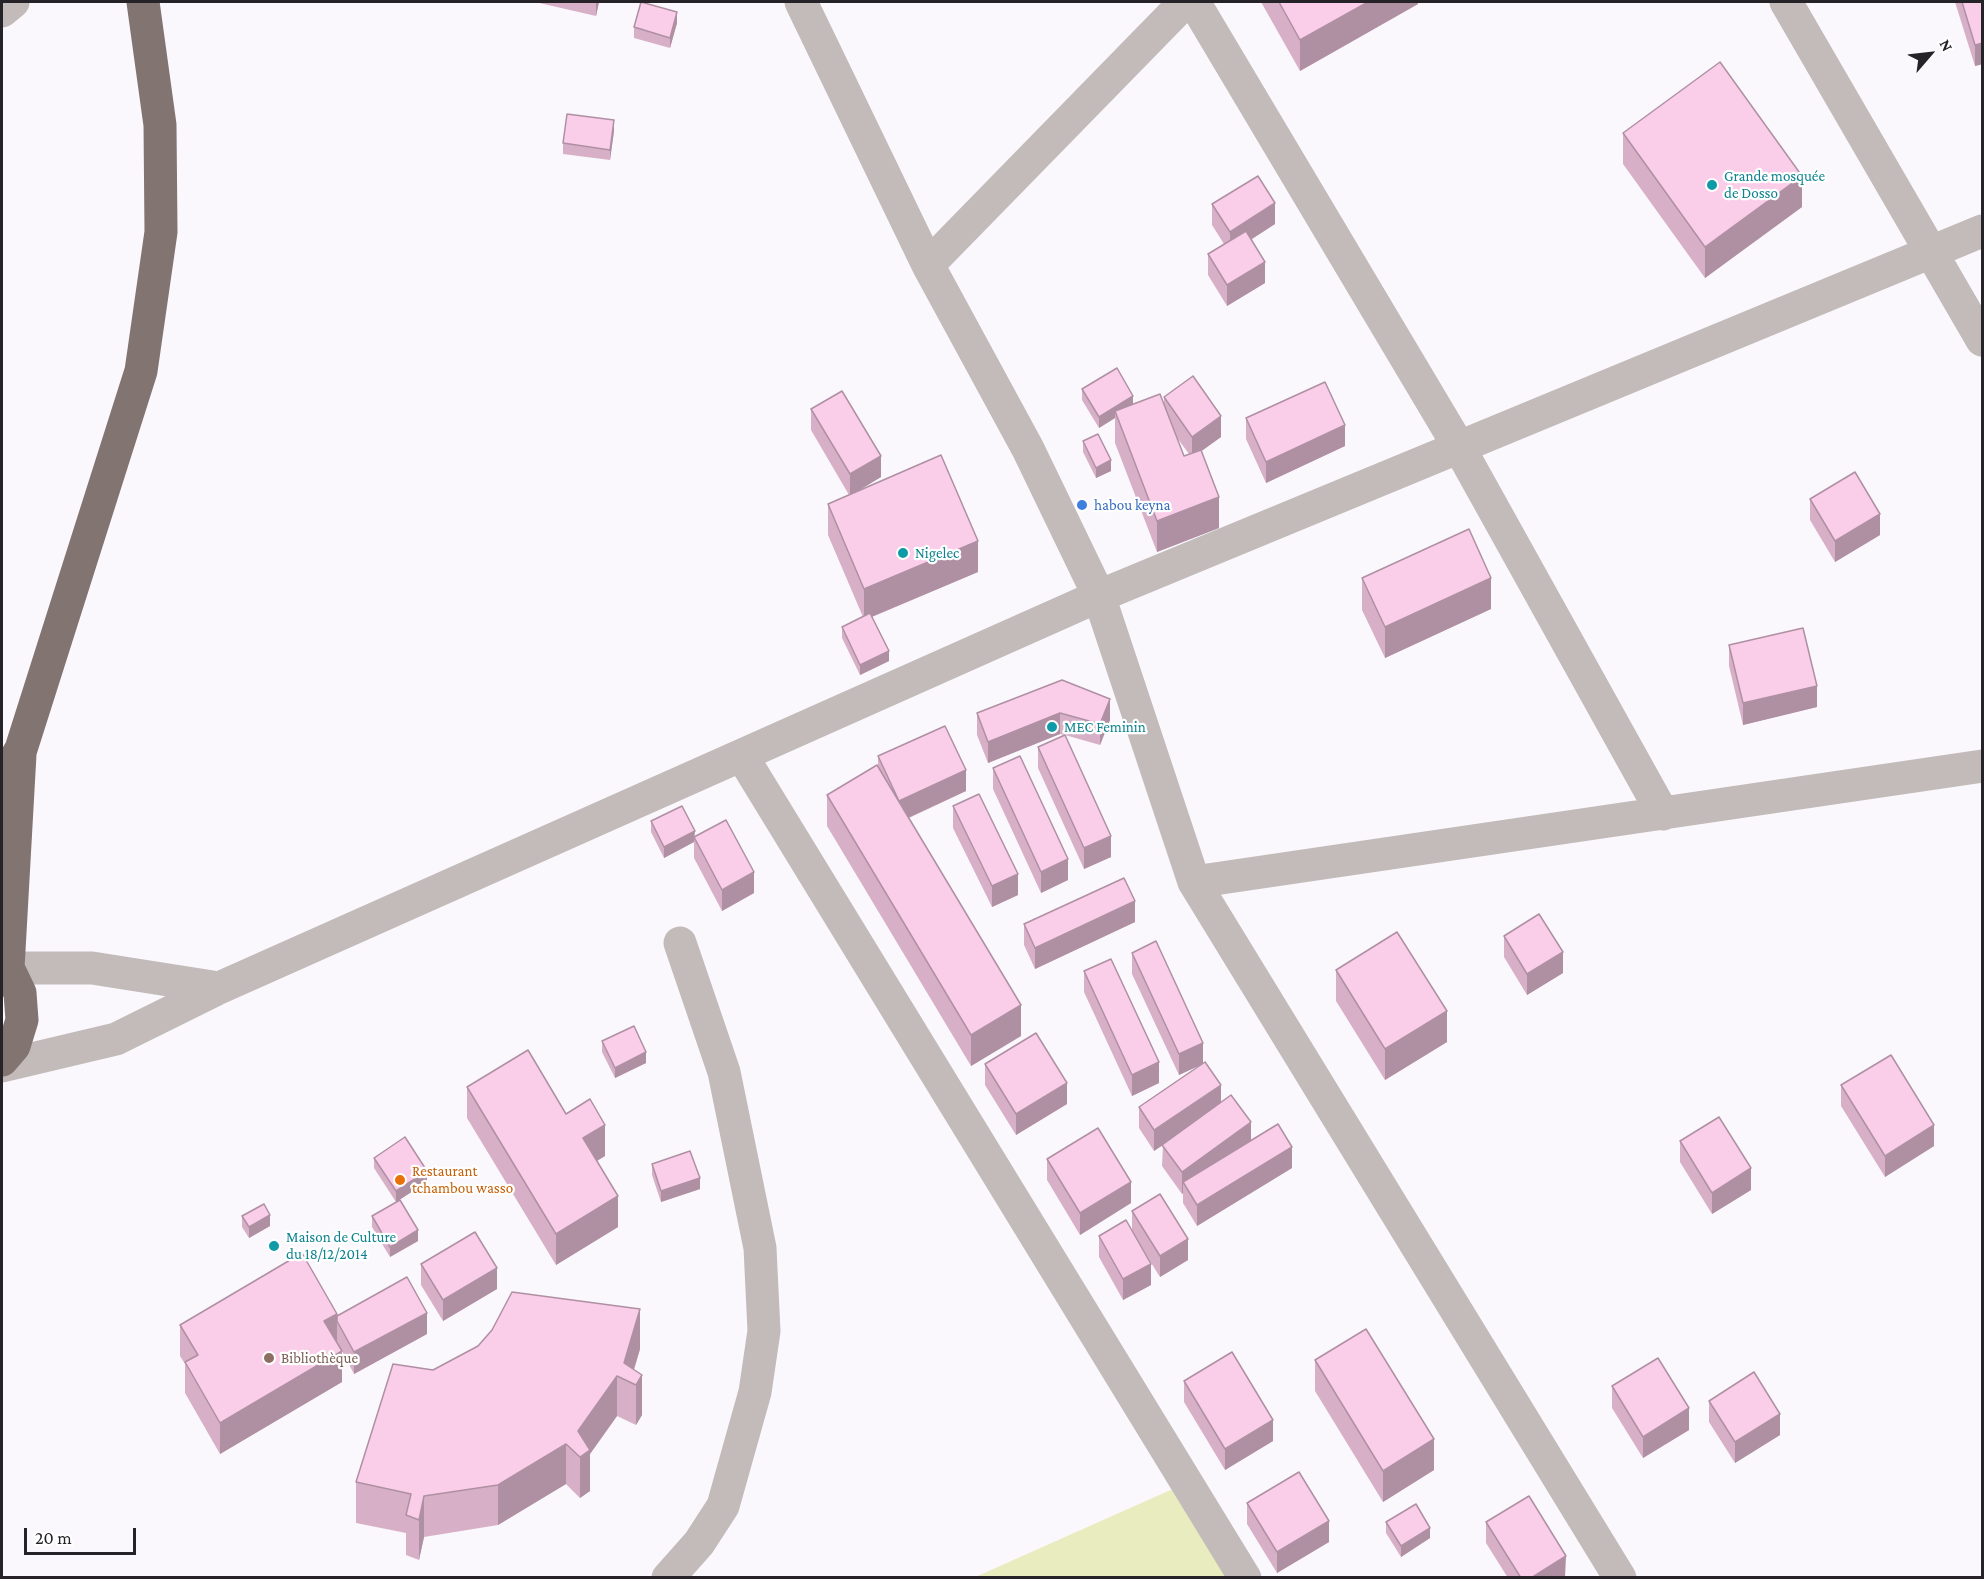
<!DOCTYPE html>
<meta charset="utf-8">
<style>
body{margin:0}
#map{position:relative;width:1984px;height:1579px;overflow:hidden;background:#fbf8fd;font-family:"Crimson Pro",serif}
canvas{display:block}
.frame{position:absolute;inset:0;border:3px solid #252327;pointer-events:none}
.north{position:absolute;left:1900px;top:24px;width:60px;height:60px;-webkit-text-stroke:4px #fff;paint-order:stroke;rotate:62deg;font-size:16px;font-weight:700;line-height:24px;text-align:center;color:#252327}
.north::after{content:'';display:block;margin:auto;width:21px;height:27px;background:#252327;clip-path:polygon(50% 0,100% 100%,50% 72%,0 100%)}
.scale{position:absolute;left:24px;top:1528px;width:112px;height:27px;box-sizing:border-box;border:3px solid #252327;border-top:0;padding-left:8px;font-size:18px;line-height:21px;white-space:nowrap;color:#252327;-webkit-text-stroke:4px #fff;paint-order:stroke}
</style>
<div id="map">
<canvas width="1984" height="1579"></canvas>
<div class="frame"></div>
<div class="north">N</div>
<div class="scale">20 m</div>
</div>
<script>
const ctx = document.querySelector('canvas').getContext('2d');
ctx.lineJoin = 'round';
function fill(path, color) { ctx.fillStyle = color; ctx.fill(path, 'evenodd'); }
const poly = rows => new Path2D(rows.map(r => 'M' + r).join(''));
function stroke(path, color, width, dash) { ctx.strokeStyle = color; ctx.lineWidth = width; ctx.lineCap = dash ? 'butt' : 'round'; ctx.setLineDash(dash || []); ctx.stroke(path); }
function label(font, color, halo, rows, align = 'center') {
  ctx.font = font + ' "Crimson Pro",serif'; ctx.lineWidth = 4.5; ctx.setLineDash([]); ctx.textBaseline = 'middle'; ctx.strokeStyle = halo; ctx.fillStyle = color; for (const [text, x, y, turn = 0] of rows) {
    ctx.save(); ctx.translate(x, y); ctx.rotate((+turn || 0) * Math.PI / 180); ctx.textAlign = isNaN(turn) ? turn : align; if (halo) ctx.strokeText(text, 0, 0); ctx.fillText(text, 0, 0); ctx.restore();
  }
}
fill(poly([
 [1175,1488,1227,1578,973,1578]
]), '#e9ecbf');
stroke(poly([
 [801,2,928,265,1028,449,1099,596,1194,882,1620,1578],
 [1194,2,1459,447,1663,814],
 [1786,2,1982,340],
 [2,11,13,2],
 [928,265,1185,2],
 [742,756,1245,1578],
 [1194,882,1982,766],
 [8,968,92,968,219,988],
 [2,1066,116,1039,219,988,1099,596,1982,231],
 [668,1578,699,1543,723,1506,755,1392,764,1331,760,1248,724,1072,680,943]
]), '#c2bbba', 33);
stroke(poly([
 [2,782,21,749,141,371,161,232,160,125,143,2],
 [2,963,8,968,20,993,22,1020,14,1046,2,1060],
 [8,968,20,754]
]), '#827471', 33);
fill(poly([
 [535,2,599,2,596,16],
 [1261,2,1418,2,1418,4,1300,71],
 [1955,2,1983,2,1983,64,1975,66],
 [677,23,670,48,634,38,634,27],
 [614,131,610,160,563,154,563,143],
 [1623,133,1802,207,1705,278,1623,164],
 [1212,204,1275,224,1252,239,1265,283,1227,306,1208,275,1208,254,1224,244,1212,225],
 [1082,389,1133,404,1164,405,1164,397,1221,437,1201,451,1219,528,1157,552,1115,443,1115,418,1099,428,1082,400],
 [1175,435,1189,454,1184,456],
 [811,409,881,477,857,491,978,572,872,617,889,661,860,675,842,638,842,627,863,617,828,535,828,504,849,495,811,430],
 [1246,418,1345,446,1266,483,1246,439],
 [1083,441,1111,471,1096,478,1083,452],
 [1810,499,1880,535,1835,562,1810,520],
 [1362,578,1491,609,1385,658,1362,610],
 [1729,645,1817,707,1743,725,1729,666],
 [1062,680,1110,720,1100,745,1065,735,1111,857,1084,869,1038,768,1038,747,1064,735,1060,734,988,763,977,735,977,713],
 [878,756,966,791,909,818,1021,1036,971,1066,827,826,827,795,878,767],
 [993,768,1068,880,1041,893,993,789],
 [953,806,1018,895,992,907,953,828],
 [651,821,695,837,754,893,722,911,694,858,694,842,664,858,651,832],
 [1135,922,1035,969,1024,945,1024,924],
 [1504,936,1563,973,1527,995,1504,957],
 [1132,953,1203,1064,1221,1102,1251,1141,1292,1168,1197,1226,1183,1203,1183,1193,1182,1194,1162,1166,1163,1145,1154,1151,1139,1128,1139,1107,1202,1064,1179,1075,1132,974],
 [1336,970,1447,1042,1385,1080,1336,1001],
 [1084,971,1159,1083,1132,1096,1084,992],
 [602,1041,646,1063,615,1078,602,1052],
 [985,1064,1067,1104,1016,1135,985,1085],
 [1841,1085,1934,1146,1885,1177,1841,1106],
 [467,1087,566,1114,605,1156,597,1161,618,1227,556,1265,467,1118],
 [1680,1141,1751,1190,1712,1214,1680,1162],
 [374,1158,427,1182,396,1202,374,1168],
 [1047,1159,1131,1203,1080,1235,1047,1180],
 [652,1164,700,1189,661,1202,652,1175],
 [1132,1211,1188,1260,1160,1277,1143,1250,1151,1285,1123,1300,1099,1257,1099,1236,1132,1231],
 [242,1216,270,1226,249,1238,242,1227],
 [372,1216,418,1241,390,1257,372,1227],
 [421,1264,497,1289,443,1321,421,1285],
 [337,1316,427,1334,354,1374,342,1351,342,1382,220,1454,185,1393,185,1364,180,1356,180,1325],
 [640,1349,634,1370,642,1415,636,1425,617,1416,590,1454,590,1491,580,1498,566,1484,498,1525,424,1537,419,1560,406,1555,406,1533,356,1523,356,1482,433,1370],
 [1315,1360,1434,1470,1383,1502,1315,1391],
 [1184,1381,1273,1441,1225,1470,1184,1402],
 [1612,1386,1689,1430,1643,1458,1612,1408],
 [1709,1401,1780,1435,1735,1463,1709,1422],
 [1247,1503,1329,1542,1277,1573,1247,1524],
 [1386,1522,1430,1538,1401,1557,1386,1533],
 [1486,1522,1566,1577,1508,1578,1486,1543]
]), '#d7b0c8');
fill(poly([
 [596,2,599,2,596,16],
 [1368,2,1418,2,1418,4,1300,71,1300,40],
 [677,12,677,23,670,48,670,38],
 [1983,43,1983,64,1975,66,1975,45],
 [614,120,614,131,610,160,610,150],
 [1802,176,1802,207,1705,278,1705,247],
 [1275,203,1275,224,1230,253,1230,232],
 [1265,262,1265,283,1227,306,1227,285],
 [1133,396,1133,407,1115,411,1115,418,1099,428,1099,417],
 [1221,416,1221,437,1192,458,1192,437],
 [1345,425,1345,446,1266,483,1266,462],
 [881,456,881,477,850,496,850,474],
 [1111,460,1111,471,1096,478,1096,468],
 [1219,497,1219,528,1157,552,1157,521],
 [1880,514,1880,535,1835,562,1835,541],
 [978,541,978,572,864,620,864,589],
 [1491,578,1491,609,1385,658,1385,627],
 [889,651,889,661,860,675,860,665],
 [1817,686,1817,707,1743,725,1743,703],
 [1110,699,1110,720,1100,745,1100,724],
 [1060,713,1060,734,988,763,988,742],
 [966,770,966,791,899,822,899,801],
 [695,831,694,842,664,858,664,847],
 [1111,836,1111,857,1084,869,1084,848],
 [1068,859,1068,880,1041,893,1041,872],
 [754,872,754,893,722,911,722,890],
 [1018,874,1018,895,992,907,992,886],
 [1135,901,1135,922,1035,969,1035,948],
 [1563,952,1563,973,1527,995,1527,974],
 [1021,1005,1021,1036,971,1066,971,1035],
 [1447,1011,1447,1042,1385,1080,1385,1049],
 [1203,1043,1203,1064,1179,1075,1179,1054],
 [646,1052,646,1063,615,1078,615,1068],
 [1159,1062,1159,1083,1132,1096,1132,1075],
 [1067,1083,1067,1104,1016,1135,1016,1114],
 [1221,1085,1221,1106,1154,1151,1154,1130],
 [1251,1122,1251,1143,1183,1182,1183,1193,1182,1194,1182,1172],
 [605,1125,605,1156,583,1169,583,1138],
 [1934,1125,1934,1146,1885,1177,1885,1156],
 [1292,1147,1292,1168,1197,1226,1197,1205],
 [1751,1168,1751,1190,1712,1214,1712,1193],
 [427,1171,427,1182,396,1202,396,1191],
 [700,1178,700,1189,661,1202,661,1191],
 [1131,1182,1131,1203,1080,1235,1080,1213],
 [618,1196,618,1227,556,1265,556,1234],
 [270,1215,270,1226,249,1238,249,1227],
 [418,1230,418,1241,390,1257,390,1247],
 [1188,1239,1188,1260,1160,1277,1160,1256],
 [1151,1264,1151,1285,1123,1300,1123,1279],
 [497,1268,497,1289,443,1321,443,1300],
 [640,1309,640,1349,630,1382,624,1363],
 [427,1313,427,1334,354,1374,354,1352],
 [337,1314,337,1345,324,1321],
 [342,1351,342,1382,220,1454,220,1423],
 [642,1375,642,1415,636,1425,636,1385],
 [617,1376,617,1416,590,1454,590,1491,580,1498,580,1457,578,1431],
 [1689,1408,1689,1430,1643,1458,1643,1437],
 [1780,1414,1780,1435,1735,1463,1735,1442],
 [1273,1420,1273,1441,1225,1470,1225,1449],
 [1434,1439,1434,1470,1383,1502,1383,1471],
 [566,1444,566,1484,498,1525,498,1485],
 [424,1496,424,1537,419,1560,419,1520],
 [1329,1521,1329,1542,1277,1573,1277,1552],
 [1430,1528,1430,1538,1401,1557,1401,1546],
 [1566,1556,1565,1578,1531,1578]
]), '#af90a3');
const building = poly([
 [641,2,677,12,670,38,634,27,641,2],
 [1279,2,1368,2,1300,40,1279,2],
 [1962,2,1983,2,1983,43,1975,45,1962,2],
 [1720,62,1802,176,1705,247,1623,133,1720,62],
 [567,114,614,120,610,150,563,143,567,114],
 [1258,176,1275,203,1230,232,1212,204,1258,176],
 [1246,231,1265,262,1227,285,1208,254,1246,231],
 [1117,368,1133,396,1099,417,1082,389,1117,368],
 [1193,376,1221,416,1192,437,1164,397,1193,376],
 [1325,382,1345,425,1266,462,1246,418,1325,382],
 [842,391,881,456,850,474,811,409,842,391],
 [1160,394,1184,456,1201,450,1219,497,1157,521,1115,411,1160,394],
 [1098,434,1111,460,1096,468,1083,441,1098,434],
 [941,455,978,541,864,589,828,504,941,455],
 [1855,472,1880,514,1835,541,1810,499,1855,472],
 [1469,529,1491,578,1385,627,1362,578,1469,529],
 [870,613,889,651,860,665,842,627,870,613],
 [1803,628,1817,686,1743,703,1729,645,1803,628],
 [1062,680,1110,699,1100,724,1060,713,988,742,977,713,1062,680],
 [945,726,966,770,899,801,878,756,945,726],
 [1065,735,1111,836,1084,848,1038,747,1065,735],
 [1020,756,1068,859,1041,872,993,768,1020,756],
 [877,765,1021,1005,971,1035,827,795,877,765],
 [979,794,1018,874,992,886,953,806,979,794],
 [682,806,695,831,664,847,651,821,682,806],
 [726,820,754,872,722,890,694,837,726,820],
 [1124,878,1135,901,1035,948,1024,924,1124,878],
 [1539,914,1563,952,1527,974,1504,936,1539,914],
 [1397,932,1447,1011,1385,1049,1336,970,1397,932],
 [1156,941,1203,1043,1179,1054,1132,953,1156,941],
 [1111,959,1159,1062,1132,1075,1084,971,1111,959],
 [634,1026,646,1052,615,1068,602,1041,634,1026],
 [1036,1033,1067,1083,1016,1114,985,1064,1036,1033],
 [528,1050,566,1114,590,1099,605,1125,583,1138,618,1196,556,1234,467,1087,528,1050],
 [1891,1055,1934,1125,1885,1156,1841,1085,1891,1055],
 [1205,1062,1221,1085,1154,1130,1139,1107,1205,1062],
 [1231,1095,1251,1122,1182,1172,1162,1145,1231,1095],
 [1719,1117,1751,1168,1712,1193,1680,1141,1719,1117],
 [1278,1124,1292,1147,1197,1205,1183,1182,1278,1124],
 [1098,1128,1131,1182,1080,1213,1047,1159,1098,1128],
 [405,1137,427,1171,396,1191,374,1158,405,1137],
 [690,1151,700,1178,661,1191,652,1164,690,1151],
 [1160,1194,1188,1239,1160,1256,1132,1211,1160,1194],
 [400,1200,418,1230,390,1247,372,1216,400,1200],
 [264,1204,270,1215,249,1227,242,1216,264,1204],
 [1126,1220,1151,1264,1123,1279,1099,1236,1126,1220],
 [475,1232,497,1268,443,1300,421,1264,475,1232],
 [302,1253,337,1314,324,1321,342,1351,220,1423,185,1362,198,1355,180,1325,302,1253],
 [407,1277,427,1313,354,1352,337,1321,337,1316,407,1277],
 [512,1292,640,1309,624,1363,642,1375,636,1385,617,1376,578,1431,590,1450,580,1457,566,1444,498,1485,424,1496,419,1520,406,1515,411,1494,356,1482,393,1364,433,1370,478,1346,492,1330,512,1292],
 [1366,1329,1434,1439,1383,1471,1315,1360,1366,1329],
 [1232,1352,1273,1420,1225,1449,1184,1381,1232,1352],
 [1658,1358,1689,1408,1643,1437,1612,1386,1658,1358],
 [1754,1372,1780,1414,1735,1442,1709,1401,1754,1372],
 [1299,1472,1329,1521,1277,1552,1247,1503,1299,1472],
 [1529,1496,1566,1556,1531,1578,1521,1578,1486,1522,1529,1496],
 [1416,1504,1430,1528,1401,1546,1386,1522,1416,1504]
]);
fill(building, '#facde9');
stroke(building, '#af90a3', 1.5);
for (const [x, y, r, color] of [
 [1712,185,6,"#0f9aa8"],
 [1082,505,6,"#3f7fe0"],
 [903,553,6,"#0f9aa8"],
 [1052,727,6,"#0f9aa8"],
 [400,1180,6,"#e8710a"],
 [274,1246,6,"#0f9aa8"],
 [269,1358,6,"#8d6e63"]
]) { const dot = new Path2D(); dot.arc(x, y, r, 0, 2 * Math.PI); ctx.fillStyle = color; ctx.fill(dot); stroke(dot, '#fff', 2); }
label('15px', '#0d838f', '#fff', [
 ["Grande mosquée",1724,176],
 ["de Dosso",1724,193],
 ["Nigelec",915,553],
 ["MEC Feminin",1064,727],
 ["Maison de Culture",286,1237],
 ["du 18/12/2014",286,1254]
], 'left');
label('15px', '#366cbe', '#fff', [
 ["habou keyna",1094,505]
], 'left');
label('15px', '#c56008', '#fff', [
 ["Restaurant",412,1171],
 ["tchambou wasso",412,1188]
], 'left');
label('15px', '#785e54', '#fff', [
 ["Bibliothèque",281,1358]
], 'left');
</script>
